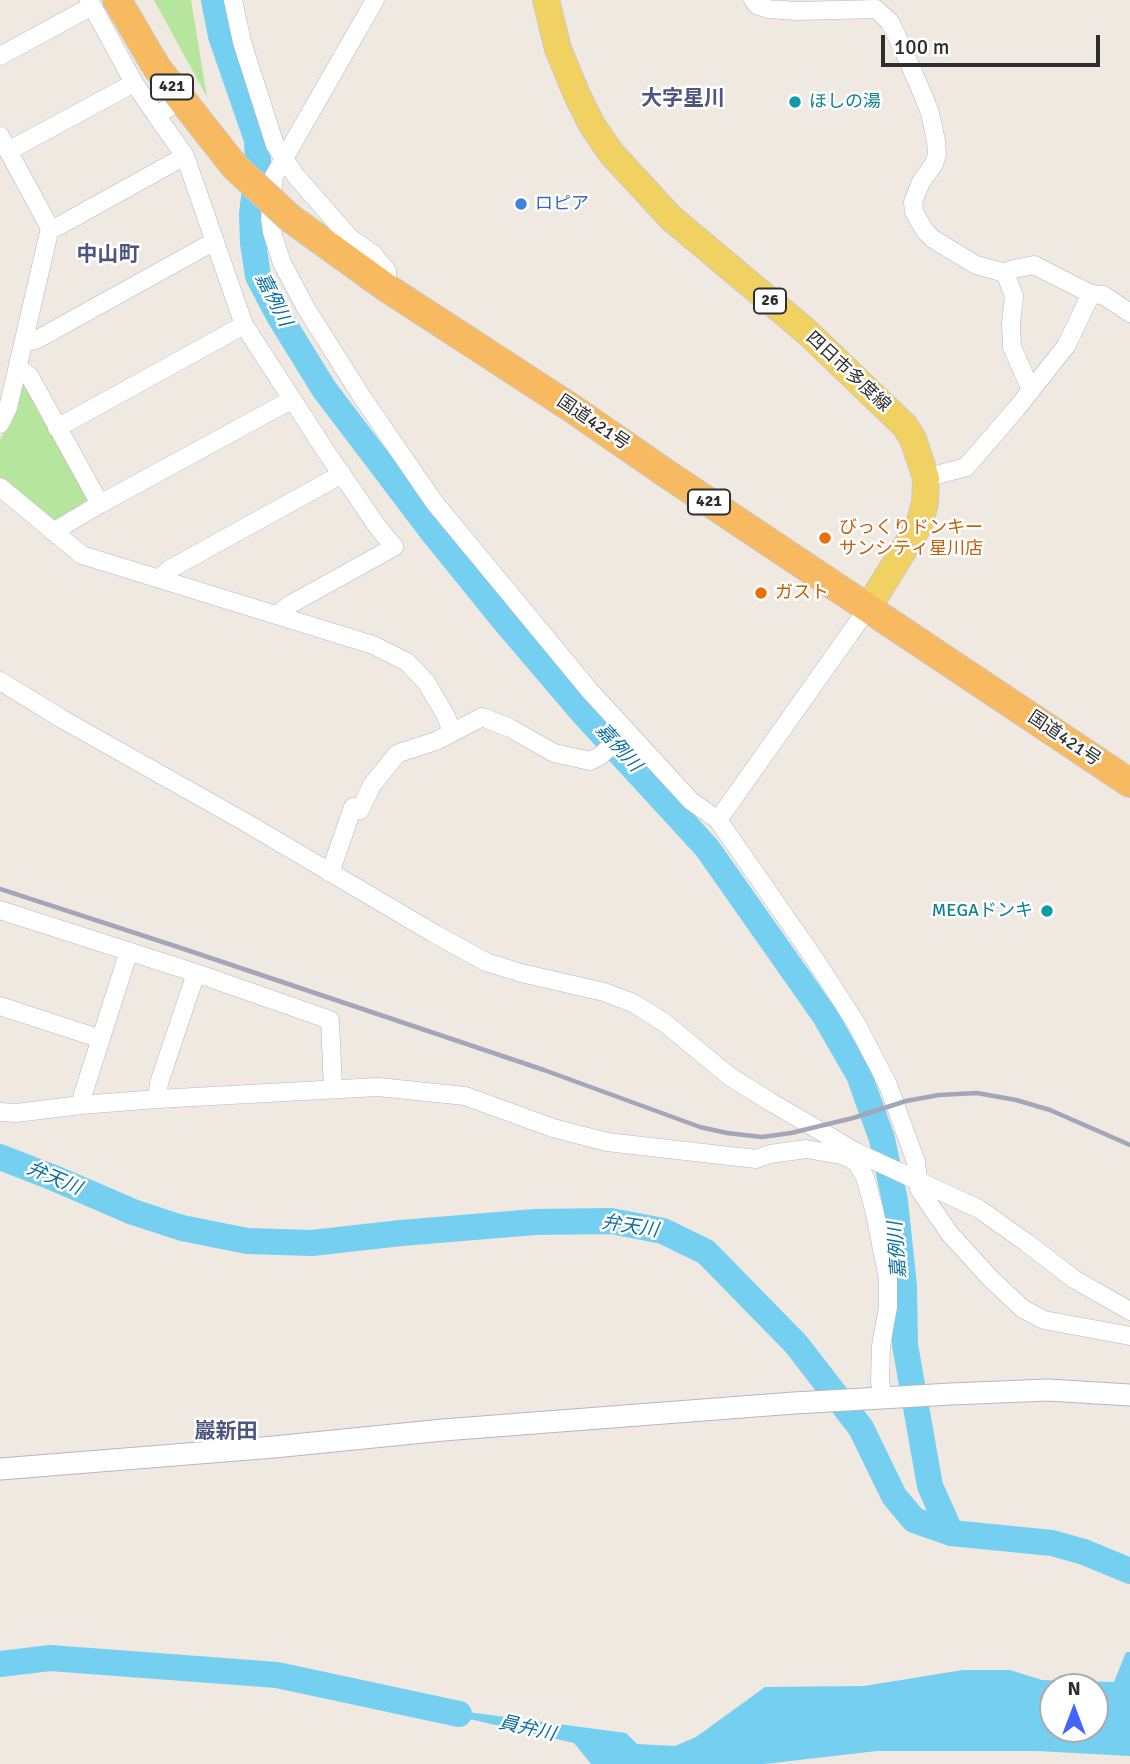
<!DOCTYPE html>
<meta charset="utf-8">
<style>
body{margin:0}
#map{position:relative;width:1130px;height:1764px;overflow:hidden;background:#efe9e1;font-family:Signika,sans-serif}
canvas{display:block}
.north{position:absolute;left:1039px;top:1673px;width:70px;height:70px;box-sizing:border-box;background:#fff;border:2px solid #ababab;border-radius:50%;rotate:0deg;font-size:19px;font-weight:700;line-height:28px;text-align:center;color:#2e2e2e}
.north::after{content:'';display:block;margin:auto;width:24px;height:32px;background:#4264fb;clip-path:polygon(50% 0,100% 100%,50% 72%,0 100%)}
.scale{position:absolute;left:881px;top:35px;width:219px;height:32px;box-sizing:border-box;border:4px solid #2e2e2e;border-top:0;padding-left:9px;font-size:21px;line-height:24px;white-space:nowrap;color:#2e2e2e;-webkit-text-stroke:5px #fff;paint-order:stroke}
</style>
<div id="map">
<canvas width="1130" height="1764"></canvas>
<div class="north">N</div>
<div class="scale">100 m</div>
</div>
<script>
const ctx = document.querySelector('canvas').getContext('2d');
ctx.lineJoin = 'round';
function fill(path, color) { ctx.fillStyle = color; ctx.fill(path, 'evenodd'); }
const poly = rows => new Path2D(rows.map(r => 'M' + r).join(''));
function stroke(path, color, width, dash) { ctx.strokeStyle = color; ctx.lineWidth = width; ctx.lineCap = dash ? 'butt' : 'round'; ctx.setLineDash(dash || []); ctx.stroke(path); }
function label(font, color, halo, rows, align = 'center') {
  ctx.font = font + ' Signika,"Noto Sans JP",sans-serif'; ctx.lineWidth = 5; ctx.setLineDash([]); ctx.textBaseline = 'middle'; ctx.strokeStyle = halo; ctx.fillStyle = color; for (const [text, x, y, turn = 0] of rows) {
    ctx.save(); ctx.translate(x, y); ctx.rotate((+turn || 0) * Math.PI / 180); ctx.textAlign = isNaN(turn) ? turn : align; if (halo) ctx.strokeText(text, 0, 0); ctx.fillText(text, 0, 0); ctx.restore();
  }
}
fill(poly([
 [154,0,191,0,207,97],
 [22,382,27,382,90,496,87,505,54,522,0,479,0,440,15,413]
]), '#b6e59e');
fill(poly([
 [1126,1652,1130,1652,1130,1756,1037,1751,877,1751,764,1764,591,1764,574,1743,400,1703,626,1733,637,1744,675,1746,696,1737,765,1687,864,1686,963,1670,1010,1670,1042,1680,1114,1682],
 [1053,1687,1095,1687,1095,1729,1053,1729]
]), '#75cff0');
stroke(poly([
 [214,0,221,36,257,140,258,163,252,214,253,243,258,276,279,316,324,389,431,530,503,619,584,714,707,848,825,1016,859,1075,882,1139,895,1201,904,1286,905,1345,930,1486,951,1533],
 [0,1157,54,1178,133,1212,182,1228,247,1241,312,1243,401,1233,535,1222,611,1221,663,1231,706,1252,796,1344,861,1428,894,1496,914,1520,951,1533,1052,1543,1084,1552,1130,1571],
 [0,1664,50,1658,277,1675,459,1714]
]), '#75cff0', 26);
const minor = poly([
 [89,0,134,83,156,115],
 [233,0,242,42,275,145,295,175,350,238,373,254,387,271,387,288],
 [375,0,274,176,270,218,272,232,282,263,307,310,362,397,434,502,590,691,691,801,718,820,814,958,856,1023,888,1085,916,1162,919,1189,950,1234,990,1278,1023,1309,1044,1320,1130,1336],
 [753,0,757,5,768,9,797,11,876,9,890,22,902,47,923,95,930,113,936,141,937,154,934,164,921,182,913,202,914,212,925,231,933,239,976,265,1005,273,1014,296,1011,323,1012,347,1031,390],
 [0,56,92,6],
 [0,136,50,228,8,408,0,424],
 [8,151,134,83],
 [50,228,57,227,185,156],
 [1005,273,1010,270,1034,265,1091,294,1103,295,1130,313],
 [244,325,325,450,377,526,394,547,291,604,278,614],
 [23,343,38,339,215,241],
 [18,367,30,377,100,504],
 [57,428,244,325,185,156,156,115,182,100],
 [926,478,966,467,1017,408,1066,346,1091,294],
 [0,487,82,555,373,645,407,662,426,682,446,716,452,732],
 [53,532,100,504,291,400],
 [159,579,170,569,342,474],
 [0,681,62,719,245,822,435,934,486,962,521,973,604,992,633,1003,665,1023,729,1076,769,1101,856,1152,979,1209,1027,1243,1074,1279,1130,1311],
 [718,820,868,608],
 [330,873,353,807,360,810,372,785,397,754,402,752,436,741,482,717,510,728,554,753,590,761,600,756,627,731],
 [0,910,196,973,330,1020,333,1089],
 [0,1006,101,1039],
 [157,1099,159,1083,196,973],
 [81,1105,83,1094,129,951],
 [0,1112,16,1113,81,1105,157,1099,378,1087,465,1096,553,1128,607,1142,756,1159,770,1154,806,1149,841,1155,851,1159,858,1165,865,1177,874,1209,888,1279,888,1307,881,1346,880,1380,882,1398]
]);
const tertiary = poly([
 [0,1469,274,1447,443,1430,794,1403,951,1394,1048,1390,1130,1395]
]);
const primary = poly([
 [546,0,558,49,577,95,592,125,611,153,671,218,807,332,905,426,913,439,926,478,925,503,919,525,868,608]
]);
const trunk = poly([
 [117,0,157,68,235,167],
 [290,218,387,288,570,407,667,474,1130,783]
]);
stroke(minor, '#b4b7c1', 19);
stroke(tertiary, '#b4b7c1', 23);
stroke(primary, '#c9c9c9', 28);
stroke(trunk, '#c9c9c9', 30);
stroke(minor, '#fff', 18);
stroke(tertiary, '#fff', 21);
stroke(primary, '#f2d163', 26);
stroke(trunk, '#f8ba60', 28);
stroke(poly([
 [0,889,181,948,544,1070,700,1127,727,1133,762,1137,791,1133,853,1118,906,1101,939,1095,977,1093,1016,1100,1050,1110,1130,1145]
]), '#a3a6b8', 4.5);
const trunkBridge = poly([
 [235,167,290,218]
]);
stroke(trunkBridge, '#c9c9c9', 30, []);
stroke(trunkBridge, '#f8ba60', 28);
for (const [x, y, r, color] of [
 [795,102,7,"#0f9aa8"],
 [521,204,7,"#3f7fe0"],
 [825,538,7,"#e8710a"],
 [761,593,7,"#e8710a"],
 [1047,911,7,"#0f9aa8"]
]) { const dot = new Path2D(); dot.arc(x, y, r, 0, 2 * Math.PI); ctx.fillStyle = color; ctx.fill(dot); stroke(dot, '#fff', 2.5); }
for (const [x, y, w] of [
 [172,87,42],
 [770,301,32],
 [709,502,42]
]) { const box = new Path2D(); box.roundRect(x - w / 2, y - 12.5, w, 25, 5); ctx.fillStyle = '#fff'; ctx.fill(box); stroke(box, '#2e2e2e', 2); }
label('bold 16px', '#2e2e2e', null, [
 ["421",172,87],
 ["26",770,301],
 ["421",709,502]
]);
label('18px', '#0d838f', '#fff', [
 ["ほしの湯",809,102],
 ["MEGAドンキ",1033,911,"right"]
], 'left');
label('18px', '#366cbe', '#fff', [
 ["ロピア",535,204]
], 'left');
label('18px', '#2e2e2e', '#fff', [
 ["四日市多度線",848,372,43],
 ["国道421号",593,423,34],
 ["国道421号",1064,739,34]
]);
label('18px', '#c56008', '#fff', [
 ["びっくりドンキー",839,528],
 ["サンシティ星川店",839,549],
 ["ガスト",775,593]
], 'left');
label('italic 19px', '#0d6fa3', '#fff', [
 ["嘉例川",273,300,63],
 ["嘉例川",618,748,48],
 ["弁天川",54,1179,23],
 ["弁天川",630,1227,9],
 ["嘉例川",898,1250,-94],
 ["員弁川",527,1729,13]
]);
label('bold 21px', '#4d5680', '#fff', [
 ["大字星川",683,99],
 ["中山町",108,255],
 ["巖新田",226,1432]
]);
</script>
